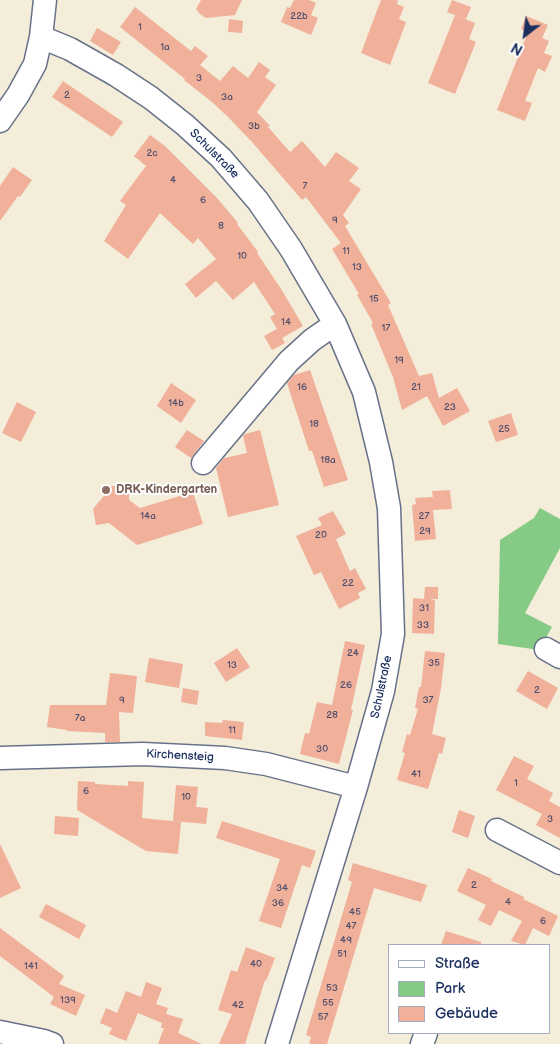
<!DOCTYPE html>
<meta charset="utf-8">
<style>
body{margin:0}
#map{position:relative;width:560px;height:1044px;overflow:hidden;background:#f3edd9;font-family:"Balsamiq Sans",sans-serif}
canvas{display:block}
.legend{position:absolute;left:388px;top:944px;width:162px;height:90px;box-sizing:border-box;background:#fff;border:1px solid #a4acbf;margin:0;padding:6px 9px;list-style:none;font-size:15px;color:#1b2f5e}
.legend li{display:flex;align-items:center;gap:10px;height:25px}
.legend b{width:25px;border:1px solid #a4acbf}
.north{position:absolute;left:500px;top:10px;width:50px;height:50px;-webkit-text-stroke:4px #fff;paint-order:stroke;rotate:210deg;font-size:14px;font-weight:700;line-height:20px;text-align:center;color:#1b2f5e}
.north::after{content:'';display:block;margin:auto;width:18px;height:22px;background:#1b2f5e;clip-path:polygon(50% 0,100% 100%,50% 72%,0 100%)}
</style>
<div id="map">
<canvas width="560" height="1044"></canvas>
<ul class="legend">
<li><b style="height:6px;background:#fff"></b>Straße</li>
<li><b style="height:14px;background:#85cb86"></b>Park</li>
<li><b style="height:14px;background:#f0b09a"></b>Gebäude</li>
</ul>
<div class="north">N</div>
</div>
<script>
const ctx = document.querySelector('canvas').getContext('2d');
ctx.lineJoin = 'round';
function fill(path, color) { ctx.fillStyle = color; ctx.fill(path, 'evenodd'); }
const poly = rows => new Path2D(rows.map(r => 'M' + r).join(''));
function stroke(path, color, width, dash) { ctx.strokeStyle = color; ctx.lineWidth = width; ctx.lineCap = dash ? 'butt' : 'round'; ctx.setLineDash(dash || []); ctx.stroke(path); }
function label(font, color, halo, rows, align = 'center') {
  ctx.font = font + ' "Balsamiq Sans",sans-serif'; ctx.lineWidth = 4; ctx.setLineDash([]); ctx.textBaseline = 'middle'; ctx.strokeStyle = halo; ctx.fillStyle = color; for (const [text, x, y, turn = 0] of rows) {
    ctx.save(); ctx.translate(x, y); ctx.rotate((+turn || 0) * Math.PI / 180); ctx.textAlign = isNaN(turn) ? turn : align; if (halo) ctx.strokeText(text, 0, 0); ctx.fillText(text, 0, 0); ctx.restore();
  }
}
fill(poly([
 [540,508,560,519,560,548,525,613,552,627,539,650,498,644,500,540,534,518]
]), '#85cb86');
fill(poly([
 [201,0,242,0,235,15,206,18,200,14,196,9],
 [294,0,309,0,316,3,311,15,318,18,311,35,281,22,287,7,290,8],
 [381,0,398,0,397,4,404,7,399,19,406,22,390,65,361,53],
 [452,0,471,7,466,19,447,12],
 [135,7,191,51,195,46,208,56,200,65,220,81,233,66,248,78,259,62,270,70,265,77,276,85,257,112,270,126,268,127,290,152,302,141,325,167,336,152,359,168,349,181,361,189,343,215,349,223,345,226,391,303,388,305,419,376,432,373,439,398,457,388,470,411,443,426,427,396,402,410,393,377,371,324,373,323,357,295,359,294,332,249,341,243,306,197,302,200,252,142,228,117,212,102,184,80,185,79,120,27],
 [455,15,475,23,469,39,476,42,455,94,428,83],
 [526,16,548,25,542,38,549,41,544,53,552,56,545,72,538,68,525,101,532,103,525,121,497,110,528,32,521,29],
 [229,19,243,21,242,33,228,32],
 [97,28,121,42,113,55,90,41],
 [63,81,123,122,112,137,52,97],
 [150,135,165,146,217,198,238,223,237,224,258,252,257,253,283,292,303,326,282,338,285,343,272,350,264,336,277,329,270,317,275,314,254,282,233,300,216,281,196,298,185,284,216,259,198,238,193,244,160,213,128,259,104,241,126,205,120,201,146,166,134,156],
 [13,167,32,180,20,197,18,196,0,221,0,186],
 [310,370,348,480,324,487,312,451,309,451,287,383,294,375],
 [171,383,196,400,181,423,157,406],
 [17,402,36,412,21,442,2,433],
 [511,413,518,435,496,442,488,421],
 [187,430,204,441,191,458,175,447],
 [260,430,279,505,228,517,216,468,224,458,247,453,243,436,245,434],
 [112,486,129,486,129,500,140,508,193,492,203,524,137,545,109,523,96,525,93,509],
 [450,490,452,509,433,510,436,539,415,541,412,505,416,504,415,498,433,497,432,491],
 [333,511,346,534,336,539,350,571,355,568,366,589,358,593,360,598,339,609,321,572,314,575,296,536,322,525,318,518],
 [425,587,438,587,438,599,429,599,435,600,434,634,412,633,413,598,424,599],
 [345,641,365,645,351,710,353,710,339,764,300,754,305,733,309,734,317,702,332,705],
 [237,648,250,667,226,682,214,663],
 [425,651,445,653,441,688,432,734,446,738,442,754,439,753,428,789,397,780,405,753,402,752,407,734,410,735,418,709,415,708,419,687,421,687],
 [149,658,183,664,179,688,145,682],
 [528,671,558,688,547,709,516,691],
 [110,673,137,676,133,713,119,712,120,742,105,742,105,733,67,731,67,730,47,727,50,705,106,705],
 [183,688,199,691,197,705,181,702],
 [223,720,244,722,242,740,205,736,205,722,222,723],
 [514,756,534,766,527,779,553,793,549,801,560,807,560,838,536,825,542,814,496,790],
 [78,781,95,782,95,784,128,786,128,781,144,782,142,818,181,822,178,854,146,851,77,810],
 [176,785,198,787,196,807,208,808,206,824,173,821],
 [459,810,475,816,468,838,452,832],
 [55,816,79,818,78,836,54,834],
 [222,821,316,851,310,868,302,865,281,928,259,921,280,859,216,838],
 [0,844,21,888,0,898],
 [353,863,427,885,421,902,374,888,327,1044,309,1044,311,1037,306,1035,352,882,348,880],
 [468,868,492,879,491,881,524,897,523,899,558,916,549,936,533,928,525,945,511,941,522,921,499,910,491,926,478,920,486,905,457,891],
 [46,904,86,925,79,939,39,917],
 [0,928,64,976,59,984,85,995,76,1016,50,1004,54,997,0,956],
 [446,931,481,942,481,945,441,945],
 [246,947,275,958,266,981,265,980,245,1044,219,1044,232,1014,218,1010,231,970,237,972],
 [146,982,162,988,156,1004,168,1008,166,1014,183,1019,178,1033,202,1044,158,1044,164,1028,161,1028,162,1023,138,1013,126,1041,109,1034,112,1028,100,1023,106,1008,117,1013,126,991,141,997]
]), '#f0b09a');
const minor = poly([
 [41,37,70,49,116,75,151,98,185,125,221,158,258,201,291,249,335,324,364,392,381,462,389,508,393,634,383,691,356,787,277,1044],
 [0,121,18,95,35,64,41,37,45,0],
 [203,463,289,361,312,340,335,324],
 [546,649,560,657],
 [0,758,143,754,225,758,266,764,356,787],
 [497,830,560,863],
 [0,1032,44,1041,52,1044],
 [422,1044,426,1033]
]);
stroke(minor, '#677289', 25);
stroke(minor, '#fff', 22);
for (const [x, y, r, color] of [
 [106,490,5,"#8d6e63"]
]) { const dot = new Path2D(); dot.arc(x, y, r, 0, 2 * Math.PI); ctx.fillStyle = color; ctx.fill(dot); stroke(dot, '#fff', 2); }
label('10px', '#504f6d', null, [
 ["22b",299,16],
 ["1",140,27],
 ["1a",165,47],
 ["3",199,78],
 ["2",67,95],
 ["3a",227,97],
 ["3b",254,126],
 ["2c",152,153],
 ["4",173,180],
 ["7",305,186],
 ["6",203,200],
 ["9",335,220],
 ["8",221,226],
 ["11",346,251],
 ["10",242,256],
 ["13",357,267],
 ["15",374,299],
 ["14",286,322],
 ["17",386,328],
 ["19",399,360],
 ["16",302,387],
 ["21",416,387],
 ["14b",176,403],
 ["23",450,407],
 ["18",314,424],
 ["25",504,429],
 ["18a",328,460],
 ["14a",148,516],
 ["27",424,516],
 ["29",425,531],
 ["20",321,535],
 ["22",348,583],
 ["31",424,608],
 ["33",423,625],
 ["24",353,653],
 ["35",434,663],
 ["13",232,665],
 ["26",346,685],
 ["2",537,690],
 ["9",122,700],
 ["37",428,700],
 ["28",332,715],
 ["7a",80,718],
 ["11",232,730],
 ["30",322,749],
 ["41",416,774],
 ["1",516,783],
 ["6",86,791],
 ["10",186,797],
 ["3",550,819],
 ["2",474,885],
 ["34",282,888],
 ["4",508,902],
 ["36",278,903],
 ["45",355,912],
 ["6",543,921],
 ["47",351,926],
 ["49",346,940],
 ["51",342,954],
 ["40",256,964],
 ["141",31,966],
 ["53",332,988],
 ["139",68,1000],
 ["55",328,1003],
 ["42",238,1005],
 ["57",323,1017]
]);
label('12px', '#1b2f5e', '#fff', [
 ["Schulstraße",214,154,45],
 ["Schulstraße",382,687,-78],
 ["Kirchensteig",180,756,3]
]);
label('bold 12px', '#785e54', '#fff', [
 ["DRK-Kindergarten",116,490]
], 'left');
</script>
